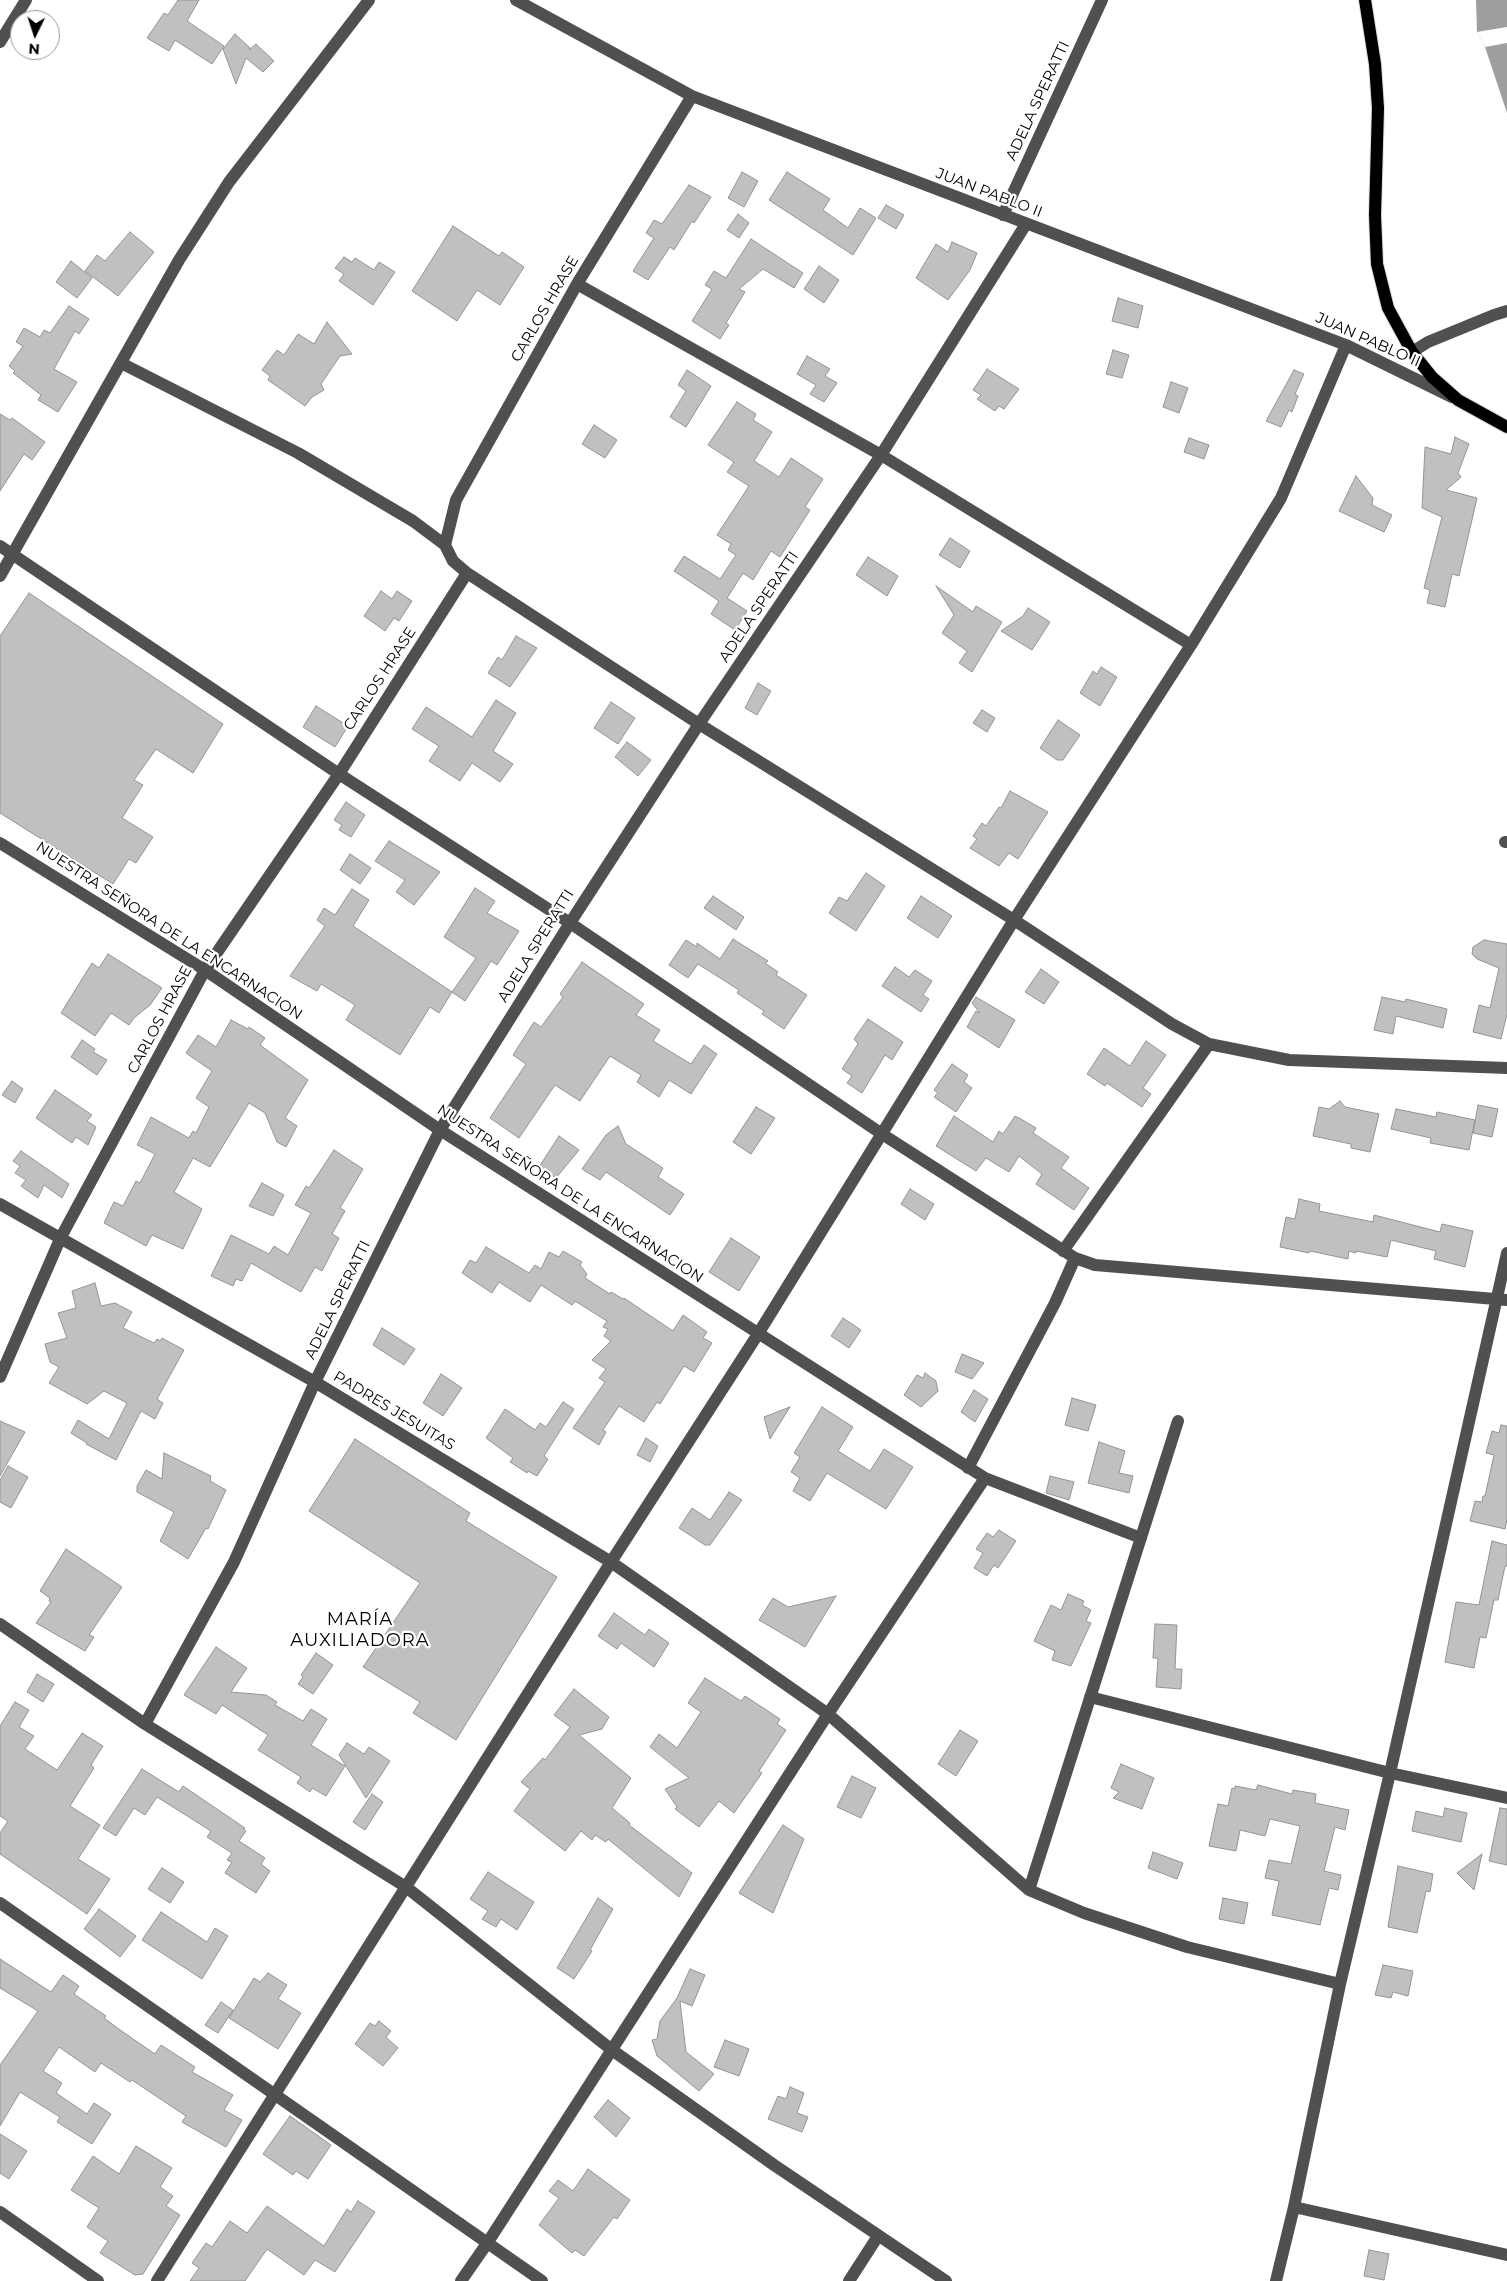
<!DOCTYPE html>
<meta charset="utf-8">
<style>
body{margin:0}
#map{position:relative;width:1507px;height:2281px;overflow:hidden;background:#fff;font-family:Montserrat,sans-serif}
canvas{display:block}
.north{position:absolute;left:10px;top:10px;width:50px;height:50px;box-sizing:border-box;background:#fff;border:1px solid #999;border-radius:50%;rotate:184deg;font-size:14px;font-weight:700;line-height:20px;text-align:center;color:#000}
.north::after{content:'';display:block;margin:auto;width:18px;height:22px;background:#000;clip-path:polygon(50% 0,100% 100%,50% 72%,0 100%)}
</style>
<div id="map">
<canvas width="1507" height="2281"></canvas>
<div class="north">N</div>
</div>
<script>
const ctx = document.querySelector('canvas').getContext('2d');
ctx.lineJoin = 'round';
function fill(path, color) { ctx.fillStyle = color; ctx.fill(path, 'evenodd'); }
const poly = rows => new Path2D(rows.map(r => 'M' + r).join(''));
function stroke(path, color, width, dash) { ctx.strokeStyle = color; ctx.lineWidth = width; ctx.lineCap = dash ? 'butt' : 'round'; ctx.setLineDash(dash || []); ctx.stroke(path); }
function label(font, color, halo, rows, align = 'center') {
  ctx.font = font + ' Montserrat,sans-serif'; ctx.lineWidth = 4.5; ctx.setLineDash([]); ctx.textBaseline = 'middle'; ctx.strokeStyle = halo; ctx.fillStyle = color; for (const [text, x, y, turn = 0] of rows) {
    ctx.save(); ctx.translate(x, y); ctx.rotate((+turn || 0) * Math.PI / 180); ctx.textAlign = isNaN(turn) ? turn : align; if (halo) ctx.strokeText(text, 0, 0); ctx.fillText(text, 0, 0); ctx.restore();
  }
}
fill(poly([
 [1476,0,1507,0,1507,113,1485,47,1477,32]
]), '#9e9e9e');
fill(poly([
 [1507,27,1507,43,1485,47,1477,32]
]), '#fff');
const building = poly([
 [178,0,199,0,187,21,224,46,212,64,175,40,169,51,147,38,164,13,168,15,178,0],
 [235,34,250,48,249,50,256,44,274,61,263,72,246,58,236,84,223,49,235,34],
 [742,172,758,181,744,207,728,198,742,172],
 [787,172,830,199,823,210,848,228,860,208,876,218,853,255,769,200,787,172],
 [689,185,711,197,694,223,692,221,674,250,670,247,648,280,633,271,654,238,646,233,654,220,662,224,689,185],
 [886,205,904,215,896,229,878,218,886,205],
 [738,214,749,223,739,238,727,230,738,214],
 [453,226,499,256,502,252,524,267,500,305,477,290,457,321,412,291,453,226],
 [130,232,154,252,118,296,85,271,97,255,105,261,130,232],
 [751,239,803,273,794,288,763,269,739,289,745,292,726,323,729,325,720,339,692,321,712,289,705,285,714,271,726,278,751,239],
 [952,242,977,253,970,270,948,300,916,278,936,244,948,252,952,242],
 [344,257,352,262,355,258,374,270,379,262,395,272,373,305,339,281,344,274,335,268,344,257],
 [71,261,92,278,77,298,56,282,71,261],
 [819,266,839,280,824,303,804,289,819,266],
 [1118,298,1143,306,1138,328,1112,321,1118,298],
 [69,306,89,319,79,334,75,331,54,369,77,382,58,412,38,400,41,395,13,373,15,371,9,366,23,346,16,342,24,328,40,337,44,330,50,333,69,306],
 [327,322,352,354,340,356,321,384,324,390,312,397,305,406,268,380,270,376,262,370,277,350,284,355,298,334,314,344,327,322],
 [1113,350,1129,355,1122,378,1106,374,1113,350],
 [807,356,830,369,825,376,837,383,824,402,810,394,816,385,797,374,807,356],
 [987,369,1019,389,1004,409,999,406,995,411,977,399,981,395,973,390,987,369],
 [687,370,711,386,686,427,670,417,686,391,678,385,687,370],
 [1294,370,1304,374,1295,394,1298,396,1292,412,1289,410,1281,427,1266,421,1294,370],
 [1171,382,1188,388,1179,413,1163,407,1171,382],
 [737,402,756,414,753,420,772,432,754,461,779,477,791,458,823,479,805,507,810,510,780,557,771,551,753,580,743,573,727,598,747,611,735,630,711,614,719,601,674,571,684,556,720,579,736,555,728,550,731,544,717,535,749,486,727,472,734,462,708,445,737,402],
 [0,414,10,420,12,418,45,442,32,460,24,454,0,491,0,414],
 [594,425,617,440,605,458,582,444,594,425],
 [1455,437,1469,444,1458,473,1461,477,1446,490,1477,498,1459,576,1452,574,1445,607,1427,603,1430,590,1424,588,1442,517,1422,508,1425,447,1451,454,1455,437],
 [1189,438,1209,445,1204,459,1184,452,1189,438],
 [1356,476,1373,498,1372,505,1392,515,1384,532,1339,511,1356,476],
 [950,538,970,551,960,568,939,555,950,538],
 [868,557,898,576,887,596,856,575,868,557],
 [936,586,973,612,976,606,1002,622,972,672,959,663,967,651,942,633,954,615,936,586],
 [381,591,392,599,397,591,412,601,399,621,394,618,385,631,364,616,381,591],
 [29,593,223,724,193,773,156,749,134,780,143,785,122,818,153,837,136,863,129,859,113,884,0,813,0,636,29,593],
 [1028,608,1050,622,1032,650,1001,631,1023,616,1028,608],
 [516,636,537,648,510,687,488,673,498,657,502,660,516,636],
 [1101,667,1117,677,1100,706,1080,693,1093,671,1097,674,1101,667],
 [758,683,771,691,757,715,745,708,758,683],
 [496,700,516,713,493,751,513,764,500,782,472,763,460,781,429,761,439,746,412,729,426,707,472,737,496,700],
 [611,702,635,718,618,744,594,728,611,702],
 [316,706,348,726,335,747,303,727,316,706],
 [982,710,995,718,987,732,973,723,982,710],
 [1058,720,1080,735,1063,760,1057,760,1040,748,1058,720],
 [627,742,651,760,638,776,615,757,627,742],
 [1010,791,1048,812,1018,859,1009,853,999,866,970,848,977,839,973,836,982,823,986,826,999,807,1001,808,1010,791],
 [346,802,365,815,351,837,339,830,342,825,334,820,346,802],
 [389,841,440,872,414,905,396,892,405,880,375,861,389,841],
 [350,854,371,868,360,884,340,870,350,854],
 [866,873,885,886,856,931,829,913,839,897,847,901,866,873],
 [475,888,495,901,487,913,519,931,497,965,491,961,465,1001,452,992,476,958,444,937,475,888],
 [352,889,369,900,353,926,452,992,439,1013,430,1007,400,1055,346,1020,355,1005,321,984,317,991,290,976,325,926,317,920,324,908,335,915,352,889],
 [713,896,744,917,736,930,704,908,713,896],
 [921,896,952,916,938,938,907,918,921,896],
 [733,939,768,961,765,963,778,972,776,975,807,995,784,1029,762,1014,764,1011,737,993,739,990,698,964,688,978,669,965,686,940,697,947,697,943,720,959,733,939],
 [1484,940,1507,944,1507,1014,1501,1039,1473,1032,1479,1005,1490,1008,1499,968,1477,959,1472,954,1473,947,1484,940],
 [108,954,162,988,150,1005,134,1018,129,1025,111,1013,95,1036,61,1013,92,963,99,968,108,954],
 [582,962,644,1004,636,1015,660,1030,653,1041,691,1064,704,1045,717,1054,691,1094,669,1080,659,1097,637,1082,641,1075,610,1056,580,1101,555,1085,519,1138,490,1118,526,1064,513,1055,534,1022,541,1027,563,997,560,994,582,962],
 [895,967,909,977,915,970,932,981,923,995,929,999,921,1012,882,986,895,967],
 [1041,969,1059,982,1044,1004,1025,992,1041,969],
 [976,997,1015,1020,999,1048,967,1027,976,1011,980,1013,972,1003,976,997],
 [1382,997,1405,1002,1406,999,1447,1009,1443,1028,1396,1016,1393,1034,1374,1030,1382,997],
 [868,1019,903,1042,892,1060,885,1055,862,1093,847,1083,852,1076,842,1069,858,1044,854,1039,868,1019],
 [231,1020,248,1029,249,1027,265,1038,260,1045,308,1080,285,1118,297,1126,286,1147,277,1142,265,1113,249,1103,210,1167,193,1158,174,1192,202,1209,183,1249,152,1235,146,1246,104,1223,114,1202,123,1206,136,1181,140,1183,155,1154,137,1145,151,1117,189,1138,193,1131,196,1133,209,1107,196,1098,212,1071,186,1053,198,1035,216,1047,231,1020],
 [82,1040,95,1049,93,1052,107,1060,97,1075,71,1057,82,1040],
 [1146,1041,1166,1055,1143,1088,1151,1094,1142,1107,1107,1083,1105,1086,1087,1074,1104,1048,1130,1066,1146,1041],
 [952,1064,968,1075,964,1082,972,1088,956,1112,934,1097,938,1093,934,1090,952,1064],
 [12,1081,23,1089,15,1103,2,1095,12,1081],
 [55,1090,92,1115,87,1121,96,1127,88,1145,76,1137,72,1143,36,1118,55,1090],
 [1340,1101,1345,1107,1379,1114,1370,1152,1351,1148,1351,1144,1313,1136,1319,1107,1329,1109,1340,1101],
 [1478,1105,1498,1109,1492,1137,1473,1133,1478,1105],
 [756,1107,775,1118,751,1154,733,1142,756,1107],
 [1396,1109,1436,1117,1437,1112,1475,1120,1469,1150,1430,1143,1431,1138,1391,1129,1396,1109],
 [954,1116,993,1142,999,1131,1003,1134,1015,1116,1021,1119,1036,1128,1033,1133,1069,1157,1061,1168,1089,1188,1074,1210,1036,1184,1042,1174,1019,1156,1009,1172,986,1158,976,1171,936,1146,954,1116],
 [618,1126,626,1144,663,1168,658,1177,684,1194,670,1215,606,1172,600,1180,582,1169,606,1135,618,1126],
 [559,1136,579,1150,556,1178,539,1167,559,1136],
 [334,1150,363,1169,340,1208,345,1211,332,1234,339,1238,322,1271,315,1267,301,1292,251,1263,242,1281,236,1279,233,1286,211,1276,231,1235,269,1254,274,1246,288,1255,311,1213,295,1205,306,1186,309,1188,334,1150],
 [21,1151,69,1184,62,1198,44,1185,38,1198,21,1186,26,1180,15,1173,20,1166,13,1161,21,1151],
 [262,1183,284,1195,273,1216,249,1206,262,1183],
 [910,1189,934,1204,925,1220,901,1204,910,1189],
 [1299,1199,1320,1204,1319,1211,1373,1222,1374,1215,1440,1232,1442,1224,1473,1231,1465,1267,1434,1259,1436,1251,1391,1240,1387,1257,1356,1251,1356,1253,1349,1251,1348,1259,1310,1251,1309,1253,1280,1247,1286,1217,1295,1219,1299,1199],
 [731,1238,760,1257,739,1291,709,1272,731,1238],
 [486,1247,529,1273,535,1265,541,1269,549,1252,559,1257,563,1251,582,1262,580,1265,587,1274,585,1278,610,1294,611,1292,623,1299,624,1298,673,1331,683,1315,707,1332,703,1338,712,1343,694,1372,684,1366,660,1404,657,1402,644,1422,619,1406,603,1430,606,1432,599,1445,573,1428,605,1382,599,1378,606,1369,592,1360,611,1341,604,1336,608,1329,603,1327,607,1321,575,1301,572,1305,541,1285,530,1302,499,1282,492,1293,462,1273,470,1260,476,1263,486,1247],
 [95,1283,101,1306,115,1303,132,1312,123,1328,154,1343,157,1339,160,1341,162,1338,184,1350,157,1399,163,1403,155,1419,141,1411,116,1460,86,1444,87,1443,71,1433,78,1420,109,1439,127,1403,104,1391,87,1404,49,1383,59,1367,50,1362,45,1344,67,1338,58,1313,76,1308,72,1291,95,1283],
 [843,1318,861,1330,849,1348,831,1336,843,1318],
 [382,1328,415,1349,404,1365,373,1345,382,1328],
 [962,1354,984,1363,972,1379,955,1372,962,1354],
 [925,1373,936,1381,938,1391,921,1407,904,1395,917,1375,923,1378,925,1373],
 [441,1374,462,1388,443,1416,423,1403,441,1374],
 [974,1390,988,1399,975,1422,961,1412,974,1390],
 [1072,1398,1096,1405,1088,1431,1065,1425,1072,1398],
 [563,1402,574,1409,544,1456,548,1459,537,1476,528,1471,527,1473,510,1462,513,1458,486,1438,505,1409,535,1430,540,1423,546,1427,563,1402],
 [790,1407,770,1439,764,1417,790,1407],
 [822,1407,853,1427,838,1451,870,1471,884,1449,913,1467,886,1509,827,1473,810,1501,793,1491,800,1478,791,1472,800,1457,794,1453,822,1407],
 [0,1421,25,1432,0,1476,0,1421],
 [1501,1425,1507,1426,1507,1519,1505,1529,1470,1521,1475,1501,1482,1502,1483,1496,1485,1496,1494,1455,1486,1453,1492,1431,1499,1433,1501,1425],
 [646,1438,658,1446,650,1462,637,1455,646,1438],
 [355,1439,470,1513,466,1521,557,1577,456,1740,413,1713,420,1702,363,1667,420,1583,309,1511,355,1439],
 [1099,1442,1125,1451,1119,1473,1133,1476,1129,1493,1088,1483,1099,1442],
 [164,1453,211,1476,210,1481,226,1490,208,1529,206,1528,188,1559,160,1541,174,1512,137,1492,137,1486,146,1470,162,1479,164,1453],
 [8,1466,28,1477,11,1508,0,1502,0,1480,8,1466],
 [1050,1476,1074,1482,1069,1500,1046,1493,1050,1476],
 [729,1492,742,1500,710,1545,705,1545,679,1528,692,1508,710,1520,729,1492],
 [999,1530,1016,1541,998,1568,994,1565,987,1576,974,1568,983,1553,976,1549,987,1533,993,1537,999,1530],
 [1492,1541,1507,1545,1507,1566,1505,1566,1498,1600,1494,1600,1486,1638,1480,1637,1474,1668,1445,1662,1456,1602,1479,1605,1492,1541],
 [66,1549,122,1587,89,1635,94,1637,85,1651,36,1623,51,1602,49,1601,50,1598,40,1591,66,1549],
 [1068,1594,1084,1601,1082,1605,1091,1610,1086,1621,1091,1623,1071,1666,1052,1660,1055,1651,1034,1641,1051,1605,1061,1610,1068,1594],
 [836,1596,805,1647,759,1620,773,1598,788,1607,836,1596],
 [614,1613,645,1635,649,1629,669,1643,654,1667,621,1643,617,1649,598,1636,614,1613],
 [1155,1624,1177,1625,1175,1669,1182,1669,1181,1689,1156,1687,1158,1658,1153,1658,1155,1624],
 [216,1647,247,1668,231,1692,266,1695,277,1702,275,1705,303,1721,311,1709,327,1719,311,1745,345,1766,326,1796,312,1788,310,1792,297,1783,301,1777,258,1750,268,1735,222,1705,216,1714,184,1695,216,1647],
 [316,1653,333,1665,313,1694,298,1684,303,1677,301,1675,316,1653],
 [37,1674,54,1684,43,1702,27,1692,37,1674],
 [705,1678,741,1701,745,1696,780,1719,777,1724,786,1730,759,1771,762,1773,734,1813,719,1801,699,1827,675,1809,677,1807,665,1789,689,1778,650,1747,659,1734,677,1748,701,1712,688,1703,705,1678],
 [574,1689,609,1717,602,1729,579,1735,631,1778,612,1808,630,1823,629,1825,692,1873,679,1897,608,1839,606,1842,595,1835,592,1840,581,1831,565,1851,514,1811,530,1789,521,1782,543,1758,545,1760,570,1727,554,1715,574,1689],
 [15,1702,29,1710,19,1727,34,1736,25,1749,57,1770,82,1733,103,1746,91,1765,94,1768,70,1806,100,1825,78,1859,110,1879,87,1914,0,1854,0,1833,8,1821,0,1816,0,1726,15,1702],
 [960,1730,978,1741,956,1776,938,1764,960,1730],
 [347,1743,364,1754,369,1747,390,1761,366,1798,339,1755,347,1743],
 [1121,1764,1154,1778,1142,1809,1113,1798,1119,1792,1111,1788,1121,1764],
 [142,1769,179,1792,183,1786,245,1828,243,1829,246,1831,239,1841,265,1858,261,1864,270,1871,256,1893,225,1873,232,1862,227,1860,232,1853,207,1837,211,1831,157,1797,145,1815,134,1808,116,1836,103,1828,142,1769],
 [852,1776,876,1788,861,1818,837,1807,852,1776],
 [1258,1785,1292,1794,1293,1790,1316,1794,1315,1803,1349,1810,1345,1830,1335,1827,1324,1871,1341,1875,1338,1890,1329,1888,1320,1925,1272,1915,1279,1881,1265,1878,1269,1860,1291,1864,1300,1826,1270,1819,1265,1836,1240,1830,1236,1851,1209,1846,1218,1804,1228,1806,1232,1788,1235,1789,1235,1786,1256,1790,1258,1785],
 [372,1794,383,1802,365,1830,353,1822,372,1794],
 [1445,1808,1467,1813,1461,1842,1412,1831,1416,1811,1443,1817,1445,1808],
 [1500,1808,1507,1809,1507,1865,1489,1861,1500,1808],
 [783,1825,804,1839,773,1913,739,1893,783,1825],
 [1153,1852,1183,1863,1177,1879,1148,1868,1153,1852],
 [1482,1854,1474,1890,1457,1873,1482,1854],
 [1398,1866,1433,1874,1430,1892,1426,1891,1417,1933,1388,1927,1398,1866],
 [162,1868,184,1882,170,1903,148,1889,162,1868],
 [488,1872,534,1902,517,1930,501,1919,496,1927,482,1919,488,1911,470,1899,488,1872],
 [598,1898,613,1909,590,1950,592,1951,574,1979,557,1968,598,1898],
 [1223,1898,1248,1903,1244,1924,1219,1919,1223,1898],
 [99,1909,136,1936,120,1957,84,1929,99,1909],
 [161,1912,207,1942,215,1928,228,1936,202,1979,142,1940,161,1912],
 [0,1959,51,1992,63,1975,79,1986,74,1994,106,2016,104,2018,123,2032,155,2054,161,2045,195,2067,192,2072,233,2095,224,2110,242,2120,226,2147,182,2122,186,2116,132,2080,130,2082,101,2063,95,2072,59,2047,43,2071,62,2083,56,2093,87,2114,94,2103,111,2114,92,2144,57,2122,60,2117,20,2092,0,2126,0,2065,38,2011,0,1988,0,1959],
 [1383,1965,1413,1971,1408,1996,1393,1992,1391,1998,1375,1995,1383,1965],
 [690,1969,705,1975,692,2006,680,2001,686,2052,714,2074,699,2091,657,2056,652,2040,657,2039,660,2021,677,1998,690,1969],
 [268,1973,287,1985,278,1999,301,2013,278,2049,229,2018,254,1978,260,1982,268,1973],
 [221,2002,233,2010,218,2033,205,2025,221,2002],
 [379,2021,391,2031,386,2037,398,2048,383,2066,355,2044,370,2023,375,2026,379,2021],
 [725,2040,749,2049,739,2076,714,2067,725,2040],
 [790,2087,804,2093,797,2113,808,2117,802,2132,768,2119,778,2096,786,2099,790,2087],
 [608,2100,630,2118,616,2137,594,2117,608,2100],
 [290,2116,331,2145,308,2179,296,2171,293,2175,263,2154,290,2116],
 [0,2134,27,2151,9,2179,0,2173,0,2134],
 [136,2146,172,2168,160,2187,173,2196,166,2206,180,2215,143,2274,135,2275,100,2253,108,2241,87,2227,99,2208,71,2190,93,2156,119,2174,136,2146],
 [588,2169,630,2200,617,2219,614,2217,584,2256,575,2250,572,2253,539,2225,559,2198,549,2191,558,2180,573,2191,588,2169],
 [358,2201,375,2212,335,2272,315,2260,304,2275,267,2249,245,2281,190,2281,199,2268,192,2263,206,2243,212,2247,230,2221,247,2233,267,2206,324,2246,347,2209,351,2212,358,2201],
 [1369,2250,1389,2254,1384,2280,1364,2276,1369,2250]
]);
fill(building, '#c0c0c0');
stroke(building, '#949494', 1);
const major = poly([
 [1365,0,1375,64,1378,108,1375,215,1377,264,1388,308,1412,352,1432,377,1458,400,1507,427]
]);
stroke(major, '#dbdbdb', 14);
stroke(poly([
 [516,0,692,96,1346,345,1452,397],
 [0,42,26,0],
 [1003,215,1102,0],
 [577,284,881,455,1191,645],
 [1412,352,1428,342,1494,315,1507,311],
 [121,363,298,453,413,521,445,545,453,561,467,573,699,724,1014,920,1172,1024,1209,1044,1289,1060,1507,1068],
 [445,545,456,500,577,284,692,96],
 [0,546,339,774,570,923,882,1134,1075,1258,1095,1265,1507,1300],
 [0,576,179,260,229,182,369,0],
 [1505,842,1507,842],
 [0,843,205,970,440,1130,985,1478,1141,1538],
 [0,1204,315,1382,611,1562,828,1714,1029,1890,1084,1913,1187,1947,1340,1984],
 [1063,1251,1209,1044],
 [0,1377,61,1237,205,970,339,774,467,573],
 [968,1468,1055,1303,1075,1258],
 [0,1624,145,1724,406,1887,612,2050,774,2165,946,2281],
 [1090,1697,1390,1773,1507,1798],
 [145,1724,234,1562,315,1382,440,1130,570,923,699,724,881,455,1026,224],
 [1029,1890,1178,1421],
 [0,1903,542,2281],
 [1294,2207,1507,2255],
 [0,2212,98,2281],
 [157,2281,611,1562,758,1334,1014,920,1191,645,1281,498,1346,345],
 [461,2281,488,2242,828,1714,985,1478],
 [849,2281,878,2236],
 [1276,2281,1294,2207,1340,1984,1390,1773,1507,1253]
]), '#505050', 12);
stroke(major, '#000', 12);
label('15px', '#000', '#fff', [
 ["ADELA SPERATTI",1038,101,-65],
 ["JUAN PABLO II",989,193,21],
 ["CARLOS HRASE",545,309,-60],
 ["JUAN PABLO II",1368,340,24],
 ["ADELA SPERATTI",759,607,-56],
 ["CARLOS HRASE",380,679,-57],
 ["NUESTRA SEÑORA DE LA ENCARNACION",169,931,33],
 ["ADELA SPERATTI",536,946,-58],
 ["CARLOS HRASE",160,1020,-62],
 ["NUESTRA SEÑORA DE LA ENCARNACION",570,1194,33],
 ["ADELA SPERATTI",338,1300,-64],
 ["PADRES JESUITAS",394,1411,31]
]);
ctx.letterSpacing = '1px';
label('18px', '#000', '#fff', [
 ["MARÍA",360,1620],
 ["AUXILIADORA",360,1641]
]);
ctx.letterSpacing = '0px';
</script>
